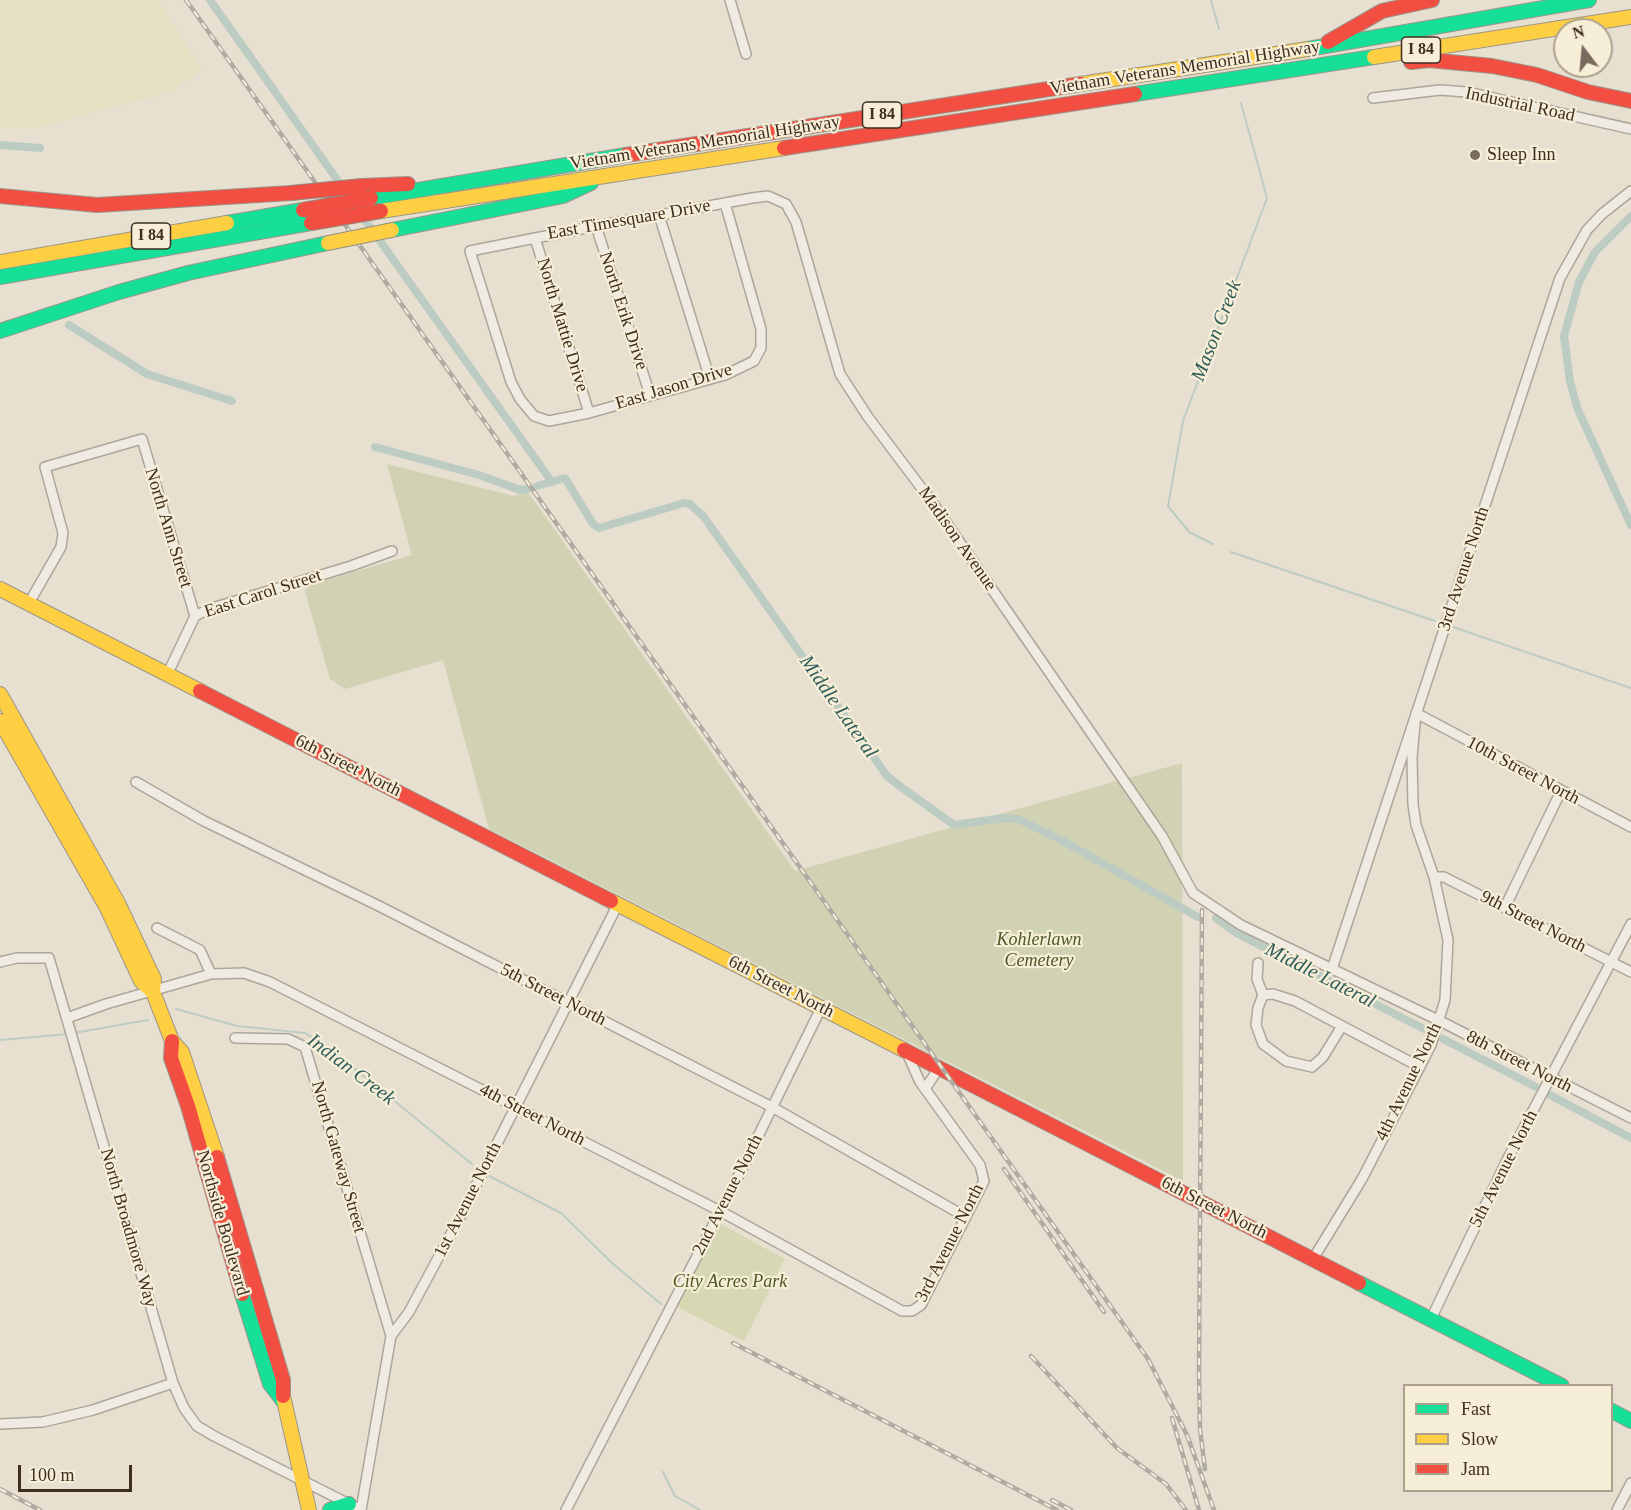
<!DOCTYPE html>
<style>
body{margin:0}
#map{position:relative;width:1631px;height:1510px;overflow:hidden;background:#e7e0d1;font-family:"Times New Roman",serif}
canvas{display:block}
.legend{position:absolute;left:1403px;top:1384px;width:210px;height:108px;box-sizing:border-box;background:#f7eed8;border:2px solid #ada18e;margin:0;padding:8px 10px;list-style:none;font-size:18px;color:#3d2e20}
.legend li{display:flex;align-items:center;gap:12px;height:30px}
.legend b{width:30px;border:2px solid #ada18e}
.north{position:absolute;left:1553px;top:18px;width:60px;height:60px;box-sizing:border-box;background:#f7eed8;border:2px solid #ada18e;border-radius:50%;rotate:344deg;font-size:16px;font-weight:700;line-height:24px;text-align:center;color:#3d2e20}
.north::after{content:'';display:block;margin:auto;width:21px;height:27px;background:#786c5e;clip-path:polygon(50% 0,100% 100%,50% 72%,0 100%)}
.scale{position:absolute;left:18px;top:1465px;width:114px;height:27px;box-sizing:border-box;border:3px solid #3d2e20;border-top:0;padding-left:8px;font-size:18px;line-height:21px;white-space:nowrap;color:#3d2e20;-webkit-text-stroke:4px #f7eed8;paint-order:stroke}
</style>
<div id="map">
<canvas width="1631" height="1510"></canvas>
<ul class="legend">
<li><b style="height:8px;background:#16e098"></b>Fast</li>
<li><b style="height:8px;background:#ffcf43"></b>Slow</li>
<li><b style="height:8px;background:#f24e42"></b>Jam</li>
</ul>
<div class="north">N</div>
<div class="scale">100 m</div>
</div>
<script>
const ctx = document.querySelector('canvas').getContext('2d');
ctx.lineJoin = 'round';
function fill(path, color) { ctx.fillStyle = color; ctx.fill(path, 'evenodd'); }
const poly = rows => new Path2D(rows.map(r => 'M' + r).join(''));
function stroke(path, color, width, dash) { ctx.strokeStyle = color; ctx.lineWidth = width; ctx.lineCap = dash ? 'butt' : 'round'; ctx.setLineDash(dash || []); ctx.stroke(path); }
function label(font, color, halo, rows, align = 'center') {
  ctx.font = font + ' "Times New Roman",serif'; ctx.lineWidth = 4.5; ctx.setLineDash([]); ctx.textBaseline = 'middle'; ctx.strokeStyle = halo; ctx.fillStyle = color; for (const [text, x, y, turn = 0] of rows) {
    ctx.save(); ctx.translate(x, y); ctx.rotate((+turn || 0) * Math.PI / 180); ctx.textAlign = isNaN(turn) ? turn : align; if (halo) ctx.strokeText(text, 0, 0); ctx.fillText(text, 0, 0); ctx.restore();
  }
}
fill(poly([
 [0,0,158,0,202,70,172,91,35,128,0,127]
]), '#e6dfc2');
fill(poly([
 [717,1222,785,1259,744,1341,675,1306]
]), '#d6d7b3');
fill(poly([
 [387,464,513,496,528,492,795,871,1182,763,1183,1181,489,829,443,660,345,689,330,679,305,592,309,585,412,555]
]), '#d1d1b3');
stroke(poly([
 [1211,0,1219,29],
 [1213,544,1189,532,1168,506,1183,421,1267,198,1241,103],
 [1231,552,1435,621],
 [1453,627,1631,688],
 [176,1009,237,1026,305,1033,339,1056,472,1164],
 [74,1033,148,1020],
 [0,1040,68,1034],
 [487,1175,561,1213,612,1263,661,1304],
 [663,1472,675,1496,700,1510]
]), '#bcccc2', 2);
stroke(poly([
 [210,0,343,188],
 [0,145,40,148],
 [360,213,552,482],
 [1631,216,1595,252,1579,282,1564,336,1570,382,1578,410,1631,525],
 [69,325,147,374,232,401],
 [375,447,479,475,520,490,527,489],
 [537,486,565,478,593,524,599,528,684,503,690,504,704,517,887,776,901,787,954,825,1004,818,1018,819,1063,841,1198,917],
 [1216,918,1238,934,1426,1030],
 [1443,1039,1536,1087],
 [1548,1094,1631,1138]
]), '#bcccc2', 8);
const street = poly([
 [730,0,746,54],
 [1373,98,1440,90,1467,92,1631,129],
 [725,203,761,329,761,348,754,361,725,375,589,413,549,421,534,416,520,399,511,382,470,251,596,226,659,215,725,203,752,198,768,196,786,204,796,222,840,374,868,417,932,502,1162,836,1193,893,1241,925,1440,1021,1631,1118],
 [659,215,710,379],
 [596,226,650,395],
 [535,238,589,413],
 [29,603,61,547,63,533,45,467,142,439,195,616],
 [167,675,195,616,209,609,351,566,392,551],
 [136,782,204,821,379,906,772,1107,966,1217],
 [1434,877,1444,877,1631,972],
 [1505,907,1561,791],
 [157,928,200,950,211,974,244,973,270,982,720,1211,902,1311,912,1311,921,1305,984,1181,980,1165,920,1082,906,1051],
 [0,962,17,958,49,958,173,1383,184,1408,197,1426,214,1436,361,1510],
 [1258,963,1257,979,1263,995],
 [1332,969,1560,278,1587,230,1602,214,1631,191],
 [1273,994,1295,1001,1342,1026,1323,1057,1312,1067,1286,1061,1263,1044,1256,1025,1258,1008,1263,995,1273,994],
 [67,1018,106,1004,211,974],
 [1342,1026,1420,1067],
 [235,1038,288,1039,305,1047,391,1336],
 [925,1089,939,1068],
 [1313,1259,1362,1179,1431,1045,1445,1000,1448,940,1434,877,1416,825,1413,804,1412,757,1416,713,1631,827],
 [1431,1319,1507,1160,1631,924],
 [0,1424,43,1422,93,1410,173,1383],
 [361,1510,391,1336,409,1312,459,1219,618,904],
 [566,1510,741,1171,821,1008],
 [1617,1510,1631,1483]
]);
const fast = poly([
 [1308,49,1589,0],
 [1135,94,1374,57],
 [371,198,626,155],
 [227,223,303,210],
 [392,230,563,196,591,183],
 [0,277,311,223],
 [0,331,119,292,188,273,328,243],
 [1359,1283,1562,1386],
 [242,1294,270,1384,283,1401],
 [1612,1411,1631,1421],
 [330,1510,349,1504]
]);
const slow = poly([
 [1374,57,1631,17],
 [1081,84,1308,49],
 [381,211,784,148],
 [0,262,227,223],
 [0,589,200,691],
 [0,694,118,903,154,979,153,992],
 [0,721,107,908,141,981,153,992,172,1041,182,1052,217,1157],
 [611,901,904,1050],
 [283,1396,309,1510]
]);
const jam = poly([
 [1328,42,1382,11,1432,0],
 [1411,62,1429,60,1492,66,1537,75,1588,92,1631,101],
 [784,148,1135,94],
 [626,155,1081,84],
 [362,186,408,184],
 [0,196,97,205,291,193],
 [200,691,611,901],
 [172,1041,171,1058,188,1106,242,1294],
 [904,1050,1359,1283],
 [217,1157,283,1380,283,1396]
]);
stroke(street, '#ada599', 12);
stroke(fast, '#9c958a', 16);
stroke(slow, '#9c958a', 16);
stroke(jam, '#9c958a', 16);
stroke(street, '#efebe3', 9);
stroke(fast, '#16e098', 14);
stroke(slow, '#ffcf43', 14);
stroke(jam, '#f24e42', 14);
const rail = poly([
 [186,0,1148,1359,1187,1435,1214,1510],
 [1202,910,1199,1373,1200,1429,1205,1469],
 [1004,1169,1104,1312],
 [733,1343,1057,1510],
 [1031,1356,1117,1448,1166,1484,1186,1510],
 [1172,1418,1199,1510],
 [0,1489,40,1510],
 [1052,1500,1071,1510]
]);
stroke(rail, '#afaaa2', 4.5);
stroke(rail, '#f7eed8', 2, [7]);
const slowBridge = poly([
 [328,243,392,230]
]);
const jamBridge = poly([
 [291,193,362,186],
 [303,210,371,198],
 [311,223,381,211]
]);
stroke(slowBridge, '#928b80', 16, []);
stroke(jamBridge, '#928b80', 16, []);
stroke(slowBridge, '#ffcf43', 14);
stroke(jamBridge, '#f24e42', 14);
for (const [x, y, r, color] of [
 [1475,155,6,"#786c5e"]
]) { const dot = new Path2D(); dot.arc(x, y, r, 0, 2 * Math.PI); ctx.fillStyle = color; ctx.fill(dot); stroke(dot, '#f7eed8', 2); }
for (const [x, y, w] of [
 [1421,50,39],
 [882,115,39],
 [151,236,39]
]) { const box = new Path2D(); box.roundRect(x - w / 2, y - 13, w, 26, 4.5); ctx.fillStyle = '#f7eed8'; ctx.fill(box); stroke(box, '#3d2e20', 1.5); }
label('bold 16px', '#3d2e20', null, [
 ["I 84",1421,50],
 ["I 84",882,115],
 ["I 84",151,236]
]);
label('18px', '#3d2e20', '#f7eed8', [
 ["Vietnam Veterans Memorial Highway",1185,68,-9],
 ["Industrial Road",1520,105,12],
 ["Vietnam Veterans Memorial Highway",705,143,-9],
 ["East Timesquare Drive",629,220,-10],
 ["North Erik Drive",623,311,72],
 ["North Mattie Drive",562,325,73],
 ["East Jason Drive",674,387,-17],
 ["North Ann Street",168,528,73],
 ["Madison Avenue",957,539,55],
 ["3rd Avenue North",1464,569,-72],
 ["East Carol Street",263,594,-18],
 ["6th Street North",348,766,27],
 ["10th Street North",1523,771,28],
 ["9th Street North",1533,922,27],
 ["6th Street North",781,987,27],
 ["5th Street North",553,995,27],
 ["8th Street North",1519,1062,27],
 ["4th Avenue North",1409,1082,-64],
 ["4th Street North",532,1115,27],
 ["North Gateway Street",338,1157,74],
 ["5th Avenue North",1504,1169,-63],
 ["2nd Avenue North",728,1195,-63],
 ["1st Avenue North",468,1200,-63],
 ["6th Street North",1214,1208,27],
 ["Northside Boulevard",222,1223,74],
 ["North Broadmore Way",128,1228,74],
 ["3rd Avenue North",950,1243,-63]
]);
label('18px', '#3d2e20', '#f7eed8', [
 ["Sleep Inn",1487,155]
], 'left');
label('italic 18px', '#4d5a26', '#f7eed8', [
 ["Kohlerlawn",1039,940],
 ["Cemetery",1039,961],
 ["City Acres Park",730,1282]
]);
label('italic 20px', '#2f5d5a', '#f7eed8', [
 ["Mason Creek",1217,331,-69],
 ["Middle Lateral",838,707,55],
 ["Middle Lateral",1320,976,27],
 ["Indian Creek",351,1070,37]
]);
</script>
